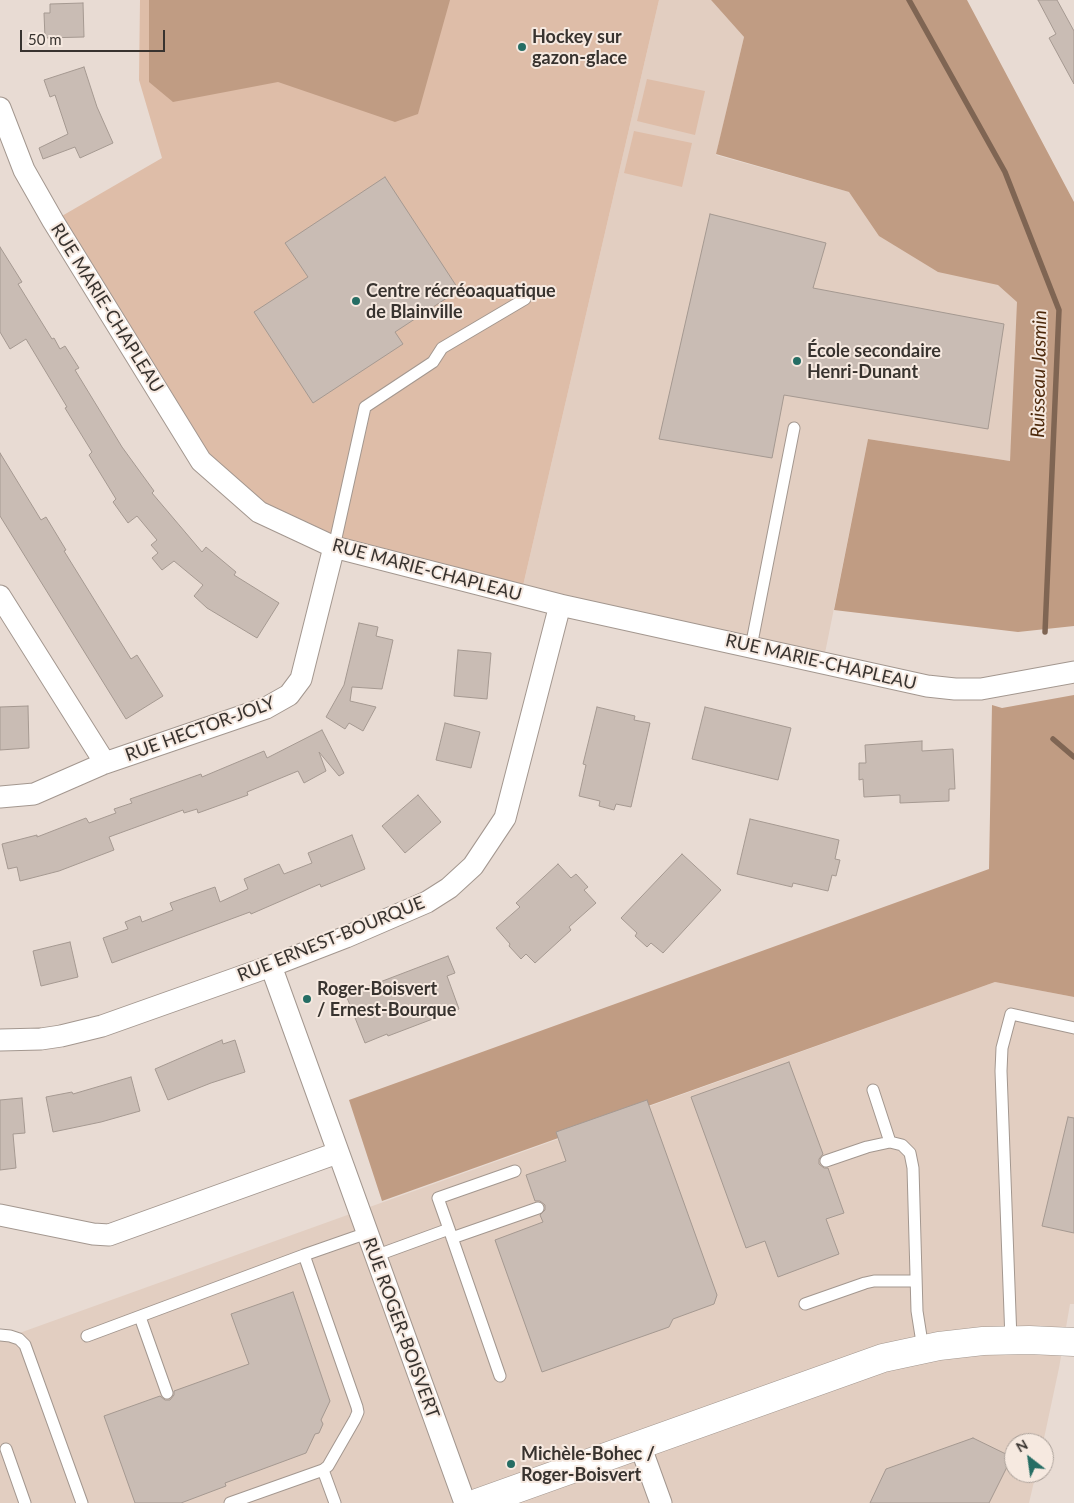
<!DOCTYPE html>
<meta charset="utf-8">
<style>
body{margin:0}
#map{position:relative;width:1074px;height:1503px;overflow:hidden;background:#e8dbd3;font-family:Lato,sans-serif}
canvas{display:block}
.north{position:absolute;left:1004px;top:1433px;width:50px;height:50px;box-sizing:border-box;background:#f6e9e0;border:1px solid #aaa099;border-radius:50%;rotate:330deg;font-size:14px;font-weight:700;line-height:20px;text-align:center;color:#38332f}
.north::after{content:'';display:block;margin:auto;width:18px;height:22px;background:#256d64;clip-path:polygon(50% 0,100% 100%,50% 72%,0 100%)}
.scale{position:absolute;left:20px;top:30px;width:145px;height:22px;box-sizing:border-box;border:2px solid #38332f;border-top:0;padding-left:6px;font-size:15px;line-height:18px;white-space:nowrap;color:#38332f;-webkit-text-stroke:4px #f6e9e0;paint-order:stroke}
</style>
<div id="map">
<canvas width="1074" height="1503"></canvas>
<div class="north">N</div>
<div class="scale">50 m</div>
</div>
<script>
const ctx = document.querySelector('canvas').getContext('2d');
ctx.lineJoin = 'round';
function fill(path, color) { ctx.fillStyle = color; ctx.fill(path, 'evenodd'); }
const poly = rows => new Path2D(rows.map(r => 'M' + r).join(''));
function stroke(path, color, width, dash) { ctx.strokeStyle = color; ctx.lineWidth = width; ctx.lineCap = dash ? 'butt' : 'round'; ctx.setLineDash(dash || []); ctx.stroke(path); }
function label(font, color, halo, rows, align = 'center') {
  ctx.font = font + ' Lato,sans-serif'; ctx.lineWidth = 4; ctx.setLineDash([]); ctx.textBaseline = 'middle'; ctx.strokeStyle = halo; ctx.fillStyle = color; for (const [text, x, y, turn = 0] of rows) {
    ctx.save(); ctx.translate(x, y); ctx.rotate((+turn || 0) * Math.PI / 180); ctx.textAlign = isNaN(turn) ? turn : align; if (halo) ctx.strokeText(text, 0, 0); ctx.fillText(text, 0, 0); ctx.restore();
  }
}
fill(poly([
 [659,0,711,0,744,37,716,155,849,192,1027,283,1010,461,868,439,823,663,522,590],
 [995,982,1074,997,1074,1304,1070,1304,1059,1368,1043,1443,1014,1443,1014,1473,1036,1473,1029,1503,0,1503,0,1340]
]), '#e2cec1');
fill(poly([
 [140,0,659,0,522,590,335,545,265,511,206,466,55,220,162,158,139,80],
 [647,79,705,91,695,135,637,121],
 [634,131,692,143,682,187,624,173]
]), '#debda8');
fill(poly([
 [149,0,450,0,418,114,395,122,278,82,173,102,149,82],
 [711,0,967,0,1074,202,1074,626,1018,632,834,610,868,439,1010,461,1017,302,998,285,938,272,879,236,849,192,716,154,744,37],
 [1074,695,1074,997,995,982,382,1201,349,1100,989,869,992,705,1002,708]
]), '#c09c83');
stroke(poly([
 [909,0,1005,172,1059,310,1045,632],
 [1053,739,1074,757]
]), '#7f6553', 5.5);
const building = poly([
 [1038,0,1057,0,1074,31,1074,84,1049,38,1056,34,1038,0],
 [83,3,84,37,45,38,44,13,50,13,50,4,83,3],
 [84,67,97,107,113,143,80,158,75,147,43,159,39,148,68,134,55,95,50,97,44,80,84,67],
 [385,177,459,290,395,332,403,344,313,403,254,312,308,277,285,243,385,177],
 [710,214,826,243,813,288,1004,324,988,429,784,395,772,458,659,439,710,214],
 [0,247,22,282,18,284,52,339,54,338,60,349,65,346,79,368,75,370,122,447,154,491,152,493,202,552,206,547,236,572,234,575,279,603,257,638,207,608,194,596,203,585,174,561,162,570,152,558,158,553,151,545,157,540,137,516,128,523,113,502,116,499,89,455,92,452,65,408,67,407,26,339,10,349,0,332,0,247],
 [0,453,41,520,46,517,66,550,64,551,131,659,137,655,163,696,126,719,0,516,0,453],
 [359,623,378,627,376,636,393,640,382,689,352,687,350,701,376,707,363,731,349,723,345,729,326,717,344,685,359,623],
 [458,650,491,653,487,699,454,696,458,650],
 [28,706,29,748,0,750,0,707,28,706],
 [597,707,635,716,634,720,650,723,631,807,616,804,614,810,599,806,600,801,579,796,586,765,583,764,597,707],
 [705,707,791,728,778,780,692,759,705,707],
 [445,723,480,732,471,768,436,760,445,723],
 [322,730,344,773,339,776,319,752,326,771,304,783,298,771,247,792,248,795,198,813,197,809,184,813,183,810,109,837,114,850,59,871,20,881,17,867,8,869,2,844,37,835,37,837,86,818,89,823,116,813,114,809,132,803,130,799,201,774,202,777,264,751,267,758,322,730],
 [922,741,922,751,953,749,955,789,949,789,949,801,900,803,900,795,864,797,863,779,859,780,859,763,866,763,865,745,922,741],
 [418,795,441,822,405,853,382,826,418,795],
 [750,819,839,840,835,859,840,860,836,876,832,875,828,891,793,883,792,887,737,874,750,819],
 [352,835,365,869,321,887,320,884,251,914,250,912,112,963,103,938,128,929,125,922,140,916,142,922,173,910,170,903,215,887,220,902,248,889,244,879,279,864,284,874,312,863,308,853,352,835],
 [682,854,721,890,663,953,651,943,647,947,635,936,637,933,621,918,682,854],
 [558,864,571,878,576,874,588,887,584,890,596,903,569,927,571,930,535,963,526,954,521,959,509,946,510,944,496,928,520,907,516,903,558,864],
 [70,942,78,977,41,986,33,951,70,942],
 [448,956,455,973,447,976,459,1009,388,1036,387,1034,365,1043,346,995,448,956],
 [222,1040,223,1044,235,1040,245,1072,211,1083,168,1100,155,1069,222,1040],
 [789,1062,823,1154,819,1159,819,1164,824,1168,828,1168,844,1213,826,1219,839,1254,778,1277,765,1241,746,1248,691,1097,789,1062],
 [131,1077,140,1111,101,1122,53,1132,46,1097,72,1092,73,1094,131,1077],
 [22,1098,25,1133,13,1134,16,1168,0,1170,0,1100,22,1098],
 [647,1100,717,1295,714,1304,673,1319,669,1327,542,1372,495,1240,543,1222,540,1215,545,1210,545,1205,540,1201,535,1201,526,1175,566,1161,556,1132,647,1100],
 [1068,1117,1074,1118,1074,1233,1042,1226,1068,1117],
 [293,1292,330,1401,321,1420,323,1424,319,1433,315,1434,306,1453,225,1483,226,1486,181,1503,135,1503,104,1416,160,1396,165,1400,170,1400,174,1395,174,1391,249,1364,231,1314,293,1292],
 [973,1438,1012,1457,989,1503,870,1503,886,1469,973,1438]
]);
fill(building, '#c9bcb4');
stroke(building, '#a59991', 1);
const lane = poly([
 [334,547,365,407,433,362,442,348,525,299],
 [751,647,794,428],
 [873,1090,890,1142],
 [826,1161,867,1147,890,1142,902,1145,910,1153,913,1168,917,1311,923,1349],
 [449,1229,438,1198,515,1171],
 [452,1238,538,1208],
 [375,1256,449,1229,500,1376],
 [805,1304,865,1283,874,1281,916,1281],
 [140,1317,167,1393],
 [0,1335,10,1336,19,1339,25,1345,82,1503],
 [87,1336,304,1255],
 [1011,1340,1001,1071,1002,1048,1011,1014,1074,1028],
 [6,1449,25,1503],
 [323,1470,335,1503],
 [230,1503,323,1470,328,1466,355,1419,358,1412,357,1407,304,1255,367,1233]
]);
const street = poly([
 [0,108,24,170,53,221,201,461,259,512,334,547,560,605,927,686,955,689,981,689,1074,672],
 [0,596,105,763],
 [0,797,34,794,105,763,266,708,289,695,301,679,334,547],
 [271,966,465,1503],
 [0,1040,41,1039,61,1036,102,1026,271,966,346,937,427,902,449,888,473,866,505,818,560,605],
 [0,1215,93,1234,109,1235,337,1153],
 [640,1445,661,1503]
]);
const secondary = poly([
 [477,1503,883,1358,939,1346,983,1341,1029,1340,1074,1342]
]);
stroke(lane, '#a3978f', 13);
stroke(street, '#a3978f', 23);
stroke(secondary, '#a3978f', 29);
stroke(lane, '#fff', 11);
stroke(street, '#fff', 21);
stroke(secondary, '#fff', 28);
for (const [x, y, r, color] of [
 [522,47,5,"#256d64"],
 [356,301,5,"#256d64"],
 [797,361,5,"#256d64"],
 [307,999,5,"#256d64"],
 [511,1464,5,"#256d64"]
]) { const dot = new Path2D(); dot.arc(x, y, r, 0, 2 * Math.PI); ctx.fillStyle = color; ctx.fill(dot); stroke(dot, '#f6e9e0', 2); }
label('bold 18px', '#38332f', '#f6e9e0', [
 ["Hockey sur",532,37],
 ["gazon-glace",532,58],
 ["Centre récréoaquatique",366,291],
 ["de Blainville",366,312],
 ["École secondaire",807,351],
 ["Henri-Dunant",807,372],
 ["Roger-Boisvert",317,989],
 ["/ Ernest-Bourque",317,1010],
 ["Michèle-Bohec /",521,1454],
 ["Roger-Boisvert",521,1475]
], 'left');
label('18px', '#38332f', '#f6e9e0', [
 ["RUE MARIE-CHAPLEAU",107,308,58],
 ["RUE MARIE-CHAPLEAU",427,570,15],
 ["RUE MARIE-CHAPLEAU",821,662,13],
 ["RUE HECTOR-JOLY",200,729,-20],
 ["RUE ERNEST-BOURQUE",331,939,-22],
 ["RUE ROGER-BOISVERT",401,1328,70]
]);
label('italic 19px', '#4d290b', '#f6e9e0', [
 ["Ruisseau Jasmin",1039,374,-89]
]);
</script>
